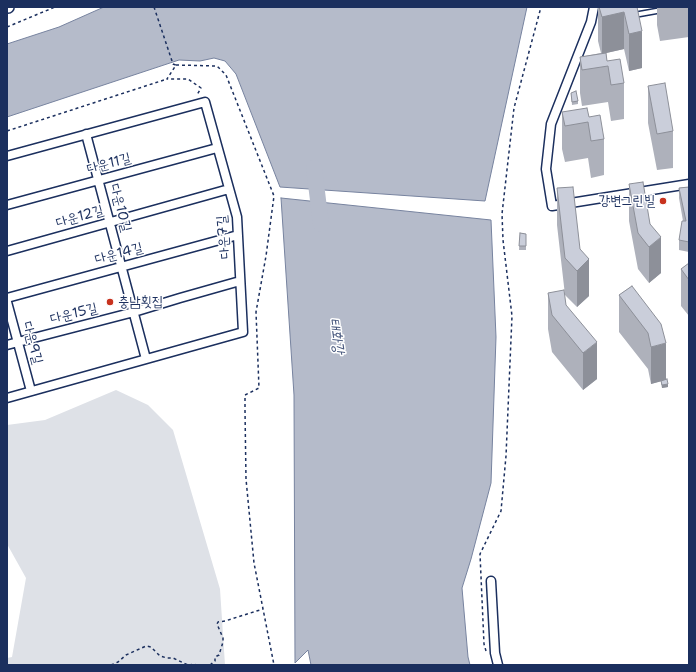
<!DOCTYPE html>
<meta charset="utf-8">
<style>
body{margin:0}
#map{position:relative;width:696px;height:672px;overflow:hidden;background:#fff;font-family:"Shantell Sans",sans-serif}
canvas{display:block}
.frame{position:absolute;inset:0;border:8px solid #1b2f5e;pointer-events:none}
</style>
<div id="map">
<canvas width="696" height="672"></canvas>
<div class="frame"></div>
</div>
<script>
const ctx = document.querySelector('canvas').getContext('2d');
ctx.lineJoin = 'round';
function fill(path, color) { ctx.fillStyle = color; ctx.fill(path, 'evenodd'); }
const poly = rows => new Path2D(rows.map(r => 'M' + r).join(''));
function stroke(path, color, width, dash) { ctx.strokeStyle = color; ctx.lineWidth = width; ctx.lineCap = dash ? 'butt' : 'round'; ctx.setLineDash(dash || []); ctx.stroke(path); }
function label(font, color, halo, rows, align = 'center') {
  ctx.font = font + ' "Shantell Sans","Poor Story",sans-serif'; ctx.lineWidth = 3; ctx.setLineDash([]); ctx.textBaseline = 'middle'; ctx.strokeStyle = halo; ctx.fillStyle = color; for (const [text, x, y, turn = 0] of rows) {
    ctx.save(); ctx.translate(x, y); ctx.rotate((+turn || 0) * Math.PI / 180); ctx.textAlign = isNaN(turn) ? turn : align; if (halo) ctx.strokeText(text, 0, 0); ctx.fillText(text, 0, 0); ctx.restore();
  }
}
fill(poly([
 [116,390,148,405,173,430,220,589,225,665,7,665,7,658,12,657,26,578,7,544,7,425,45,420]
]), '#dee1e7');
const water = poly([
 [104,7,527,7,485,201,280,187,236,74,225,61,214,58,200,61,179,60,7,117,7,44,59,27,104,7],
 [281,198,491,220,496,337,491,483,471,559,462,588,468,657,470,665,311,665,308,650,295,663,294,395,281,198]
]);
fill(water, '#b5bbca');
stroke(water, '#77839f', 1);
stroke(poly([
 [314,168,321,224]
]), '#b5bbca', 16);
const lane = poly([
 [634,15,662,10]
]);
const street = poly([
 [594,7,591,22,551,124,546,169,552,206,689,184],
 [86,134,146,359],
 [7,156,205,102,237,217,243,332,7,398],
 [7,205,217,148],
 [7,251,229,189],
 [7,298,238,235],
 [7,302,31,391],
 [7,345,18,342,134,312,180,298,240,281],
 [491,581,495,653,498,665]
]);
const secondary = poly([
 [7,7,8,7]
]);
stroke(lane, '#1b2f5e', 7);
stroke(street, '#1b2f5e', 11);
stroke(secondary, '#1b2f5e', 14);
stroke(poly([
 [154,7,173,64,176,65,167,79,188,79,201,88,197,95],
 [7,27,55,7],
 [176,65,217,66,226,75,274,196,266,256,256,312,259,388,245,395,245,410,246,479,254,563,274,665],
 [7,131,167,79],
 [486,651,484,644,480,554,501,511,506,456,512,316,503,240,502,214,514,108,541,7],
 [111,665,118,662,126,655,146,646,151,647,160,656,167,658,173,658,188,665],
 [189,665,194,664,196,665],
 [210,665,215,661,215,657,219,655,223,642,223,638,217,624,218,622,225,621,263,609]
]), '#1b2f5e', 1.5, [3, 3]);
stroke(lane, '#fff', 4);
stroke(street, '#fff', 8);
stroke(secondary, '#fff', 11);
fill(poly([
 [598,7,637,7,642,68,629,71,624,49,606,53,607,61,624,83,624,119,611,121,608,102,582,106,580,93,580,57,601,53,598,41],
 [657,7,689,7,689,37,660,41,657,25],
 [648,86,673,131,673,168,657,170,648,123],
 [571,93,578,101,578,104,572,105],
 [562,112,589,117,604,139,604,175,591,178,588,158,565,162,562,149],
 [629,184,650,224,661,273,649,283,638,269,629,221],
 [689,187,689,252,679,250,679,240,683,221,679,198,679,188],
 [557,188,580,249,589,296,577,307,565,295,557,225],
 [520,233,526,234,526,250,519,250],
 [689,263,689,316,681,306,681,269],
 [632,286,666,380,668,387,662,388,661,384,661,381,651,384,648,369,619,332,619,295],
 [548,293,566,305,597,379,583,390,552,352,548,329]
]), '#aeb1bb');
fill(poly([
 [624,12,624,49,602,54,602,17],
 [642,31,642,68,629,71,629,34],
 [661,237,661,273,649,283,649,247],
 [589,259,589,296,577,307,577,271],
 [597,342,597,379,583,390,583,353],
 [666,343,666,380,651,384,651,347],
 [668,384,668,387,662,388,662,385]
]), '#8d9099');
const building = poly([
 [599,7,637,7,642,31,629,34,624,12,602,17,599,7],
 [606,53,607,61,620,59,624,83,611,85,608,66,582,70,580,57,606,53],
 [665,83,673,131,657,134,648,86,665,83],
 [576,91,578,101,572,102,571,93,576,91],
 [587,108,589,117,600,115,604,139,591,141,588,122,565,126,562,112,587,108],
 [643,182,650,224,661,237,649,247,638,233,629,184,643,182],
 [573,187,580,249,589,259,577,271,565,258,557,188,573,187],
 [689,187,689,242,679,240,682,221,686,221,679,188,689,187],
 [520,233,526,234,526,246,519,246,520,233],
 [689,263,689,280,681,269,689,263],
 [632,286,661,324,666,343,651,347,648,333,619,295,632,286],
 [564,290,566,305,597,342,583,353,552,315,548,293,564,290],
 [667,379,668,384,662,385,661,381,667,379]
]);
fill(building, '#caceda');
stroke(building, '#8d9099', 1);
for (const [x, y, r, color] of [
 [663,201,4,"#c8321e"],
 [110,302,4,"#c8321e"]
]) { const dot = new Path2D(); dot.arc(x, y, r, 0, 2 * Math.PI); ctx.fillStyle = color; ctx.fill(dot); stroke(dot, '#fff', 1.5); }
label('14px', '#1b2f5e', '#fff', [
 ["다운11길",109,164,-15],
 ["다운10길",120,208,75],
 ["다운12길",80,217,-16],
 ["다운7길",224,237,-95],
 ["다운14길",119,254,-15],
 ["다운15길",74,314,-14],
 ["다운9길",32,343,75]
]);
label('14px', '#1b2f5e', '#fff', [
 ["강변그린빌",655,201],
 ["충남횟집",118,302,"left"]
], 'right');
label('italic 15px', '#49597e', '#fff', [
 ["태화강",336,336,82]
]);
</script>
